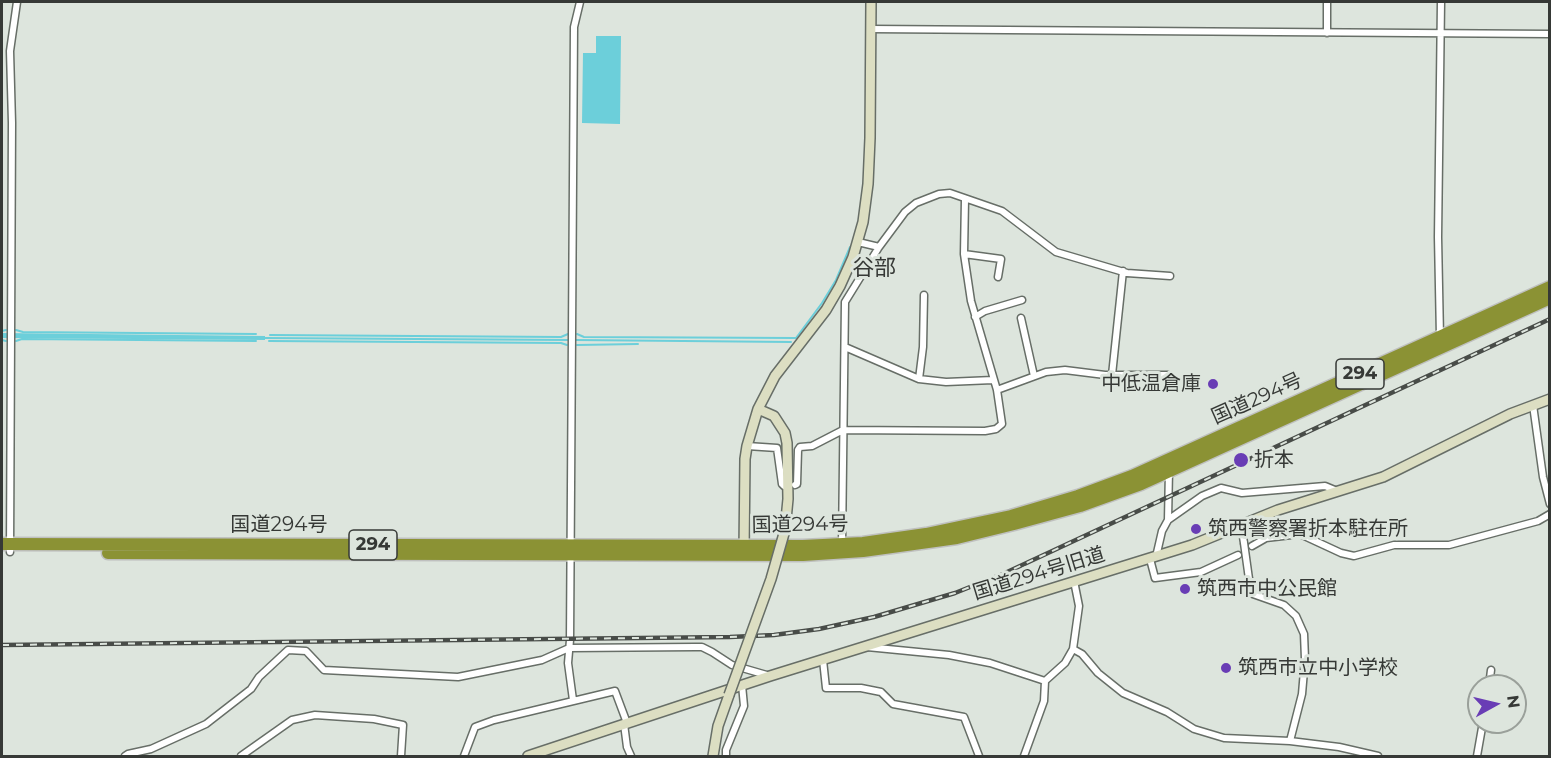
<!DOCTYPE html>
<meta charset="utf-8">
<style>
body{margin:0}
#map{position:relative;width:1551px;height:758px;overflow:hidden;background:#dde5dd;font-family:Montserrat,sans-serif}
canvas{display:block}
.frame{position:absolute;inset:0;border:3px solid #363936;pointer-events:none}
.north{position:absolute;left:1467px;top:674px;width:60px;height:60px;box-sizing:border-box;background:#dde5dd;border:2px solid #9aa09a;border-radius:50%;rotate:82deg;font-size:16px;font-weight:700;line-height:24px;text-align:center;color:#363936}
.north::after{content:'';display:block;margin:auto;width:21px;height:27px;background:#693db5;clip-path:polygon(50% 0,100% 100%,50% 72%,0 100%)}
</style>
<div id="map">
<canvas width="1551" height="758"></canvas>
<div class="frame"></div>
<div class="north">N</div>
</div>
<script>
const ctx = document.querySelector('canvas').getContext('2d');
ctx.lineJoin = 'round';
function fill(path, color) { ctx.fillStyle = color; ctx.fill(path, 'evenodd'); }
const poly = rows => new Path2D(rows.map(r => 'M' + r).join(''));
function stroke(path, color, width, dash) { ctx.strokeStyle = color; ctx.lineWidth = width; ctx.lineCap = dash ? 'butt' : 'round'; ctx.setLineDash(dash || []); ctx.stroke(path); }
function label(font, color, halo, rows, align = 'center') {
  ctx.font = font + ' Montserrat,"Noto Sans JP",sans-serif'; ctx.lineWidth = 6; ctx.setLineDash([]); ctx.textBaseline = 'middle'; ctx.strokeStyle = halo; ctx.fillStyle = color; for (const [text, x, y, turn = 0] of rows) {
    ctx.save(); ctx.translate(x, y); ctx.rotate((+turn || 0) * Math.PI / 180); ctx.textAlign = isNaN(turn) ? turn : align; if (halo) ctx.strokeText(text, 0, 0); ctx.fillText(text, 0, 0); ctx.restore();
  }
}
fill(poly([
 [596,36,621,36,620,124,582,123,583,53,596,53],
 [2,333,265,336,265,340,2,338]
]), '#6ccfda');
stroke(poly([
 [16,330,23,332,256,334],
 [2,331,6,330],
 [577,334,584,337,796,338,822,303,836,280,850,247],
 [270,335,561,337,568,334],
 [265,338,569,340],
 [2,340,6,341],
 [575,340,791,342],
 [16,341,22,339,256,341],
 [269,341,561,343,567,345],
 [577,345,638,344]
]), '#6ccfda', 2);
const street = poly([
 [1327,2,1327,33],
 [870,29,1550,34],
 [858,242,879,247],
 [964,254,1001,259,998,277],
 [975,317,985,311,1022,300],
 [1021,318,1034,376],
 [1440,337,1438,237,1441,2],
 [845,347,919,379,946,382,993,380],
 [1112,375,1123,271],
 [919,379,923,347,924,295],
 [997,390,1046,372,1065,370,1105,375,1169,375],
 [1533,405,1543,477,1550,504],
 [747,446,777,448,782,484,784,486],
 [795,485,797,484,798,450,800,447,812,446,843,430,985,431,996,429,1002,424,997,390,971,301,964,254,965,199],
 [1168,520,1202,496,1221,488,1242,493,1325,486,1337,491],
 [1241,524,1244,543],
 [842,544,845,302,879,247,905,212,916,203,939,194,950,193,1002,211,1056,252,1127,273,1170,276],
 [1252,546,1266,538,1300,534,1341,553,1354,556,1394,545,1449,545,1538,521,1550,514],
 [10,552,12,123,10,51,17,2],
 [1156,557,1162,531,1168,520,1169,470],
 [1150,559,1155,578,1201,572,1238,555],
 [1249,579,1250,593,1284,605,1296,616,1304,634,1305,659,1302,694,1290,741],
 [867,647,949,655,990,663,1045,681],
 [1073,649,1082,654,1098,673,1123,693,1167,712,1194,729,1224,738,1290,741,1339,747,1378,756],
 [823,660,826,688,861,688,881,692,893,704,964,717,979,756],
 [1045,681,1065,663,1073,649,1079,606,1074,581],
 [1489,686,1491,670],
 [573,700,568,663,570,640,574,27,580,2],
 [624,724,627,747,631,756],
 [125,756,128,754,151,749,206,724,251,689,259,677,288,650,306,651,324,670,458,677,542,660,569,648,695,647,702,647,712,652,732,665,770,676],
 [241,756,292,720,315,715,374,719,403,725,401,756],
 [464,756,475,727,494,720,615,691,627,723],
 [726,756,726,750,744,706,742,685],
 [1024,756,1044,701,1045,681],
 [1477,756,1483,722]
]);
const secondary = poly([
 [758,409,774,416,785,433,787,443,788,499,785,530],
 [744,552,745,459,747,446,758,409,775,376,826,310,840,286,853,257,863,222,868,184,870,138,871,2],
 [528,756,770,676,1192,545,1278,510,1383,477,1510,414,1550,399],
 [713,756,718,726,729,695]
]);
const highway = poly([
 [2,544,803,546,863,543,926,534,1011,516,1078,496,1132,476,1550,287],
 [108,553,803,555,863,551,957,538,1014,524,1080,506,1141,484,1550,298]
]);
stroke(street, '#676e67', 9);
stroke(secondary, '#676e67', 12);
stroke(highway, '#bfc0bf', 15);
stroke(street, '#fff', 6);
stroke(secondary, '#dcdec2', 9);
stroke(highway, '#8b9234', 12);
const rail = poly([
 [2,645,730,637,774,635,819,629,874,617,955,593,1005,573,1550,319]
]);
stroke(rail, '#484c48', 4.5);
stroke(rail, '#dde5dd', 2, [7]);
const streetBridge = poly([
 [1244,543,1249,579]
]);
const secondaryBridge = poly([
 [729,695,771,579,785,530]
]);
stroke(streetBridge, '#676e67', 9, []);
stroke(secondaryBridge, '#676e67', 12, []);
stroke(streetBridge, '#fff', 6);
stroke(secondaryBridge, '#dcdec2', 9);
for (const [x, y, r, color] of [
 [1213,384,6,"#693db5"],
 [1241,460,8,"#693db5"],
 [1196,529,6,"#693db5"],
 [1185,589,6,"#693db5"],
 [1226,668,6,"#693db5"]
]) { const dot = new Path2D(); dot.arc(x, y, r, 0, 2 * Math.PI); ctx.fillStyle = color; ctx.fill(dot); stroke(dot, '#dde5dd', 2); }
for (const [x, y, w] of [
 [1360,374,48],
 [373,545,48]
]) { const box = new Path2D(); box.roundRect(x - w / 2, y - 15, w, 30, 4.5); ctx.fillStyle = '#dde5dd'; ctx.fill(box); stroke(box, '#363936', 1.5); }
label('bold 18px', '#363936', null, [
 ["294",1360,374],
 ["294",373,545]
]);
label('20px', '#363936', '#dde5dd', [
 ["中低温倉庫",1201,384,"right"],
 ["折本",1254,460],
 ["筑西警察署折本駐在所",1208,529],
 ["筑西市中公民館",1197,589],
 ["筑西市立中小学校",1238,668]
], 'left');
label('20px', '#363936', '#dde5dd', [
 ["国道294号",1257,399,-24],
 ["国道294号",279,525],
 ["国道294号",800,525,-1],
 ["国道294号旧道",1039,574,-17]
]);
label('22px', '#363936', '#dde5dd', [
 ["谷部",874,269]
]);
</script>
